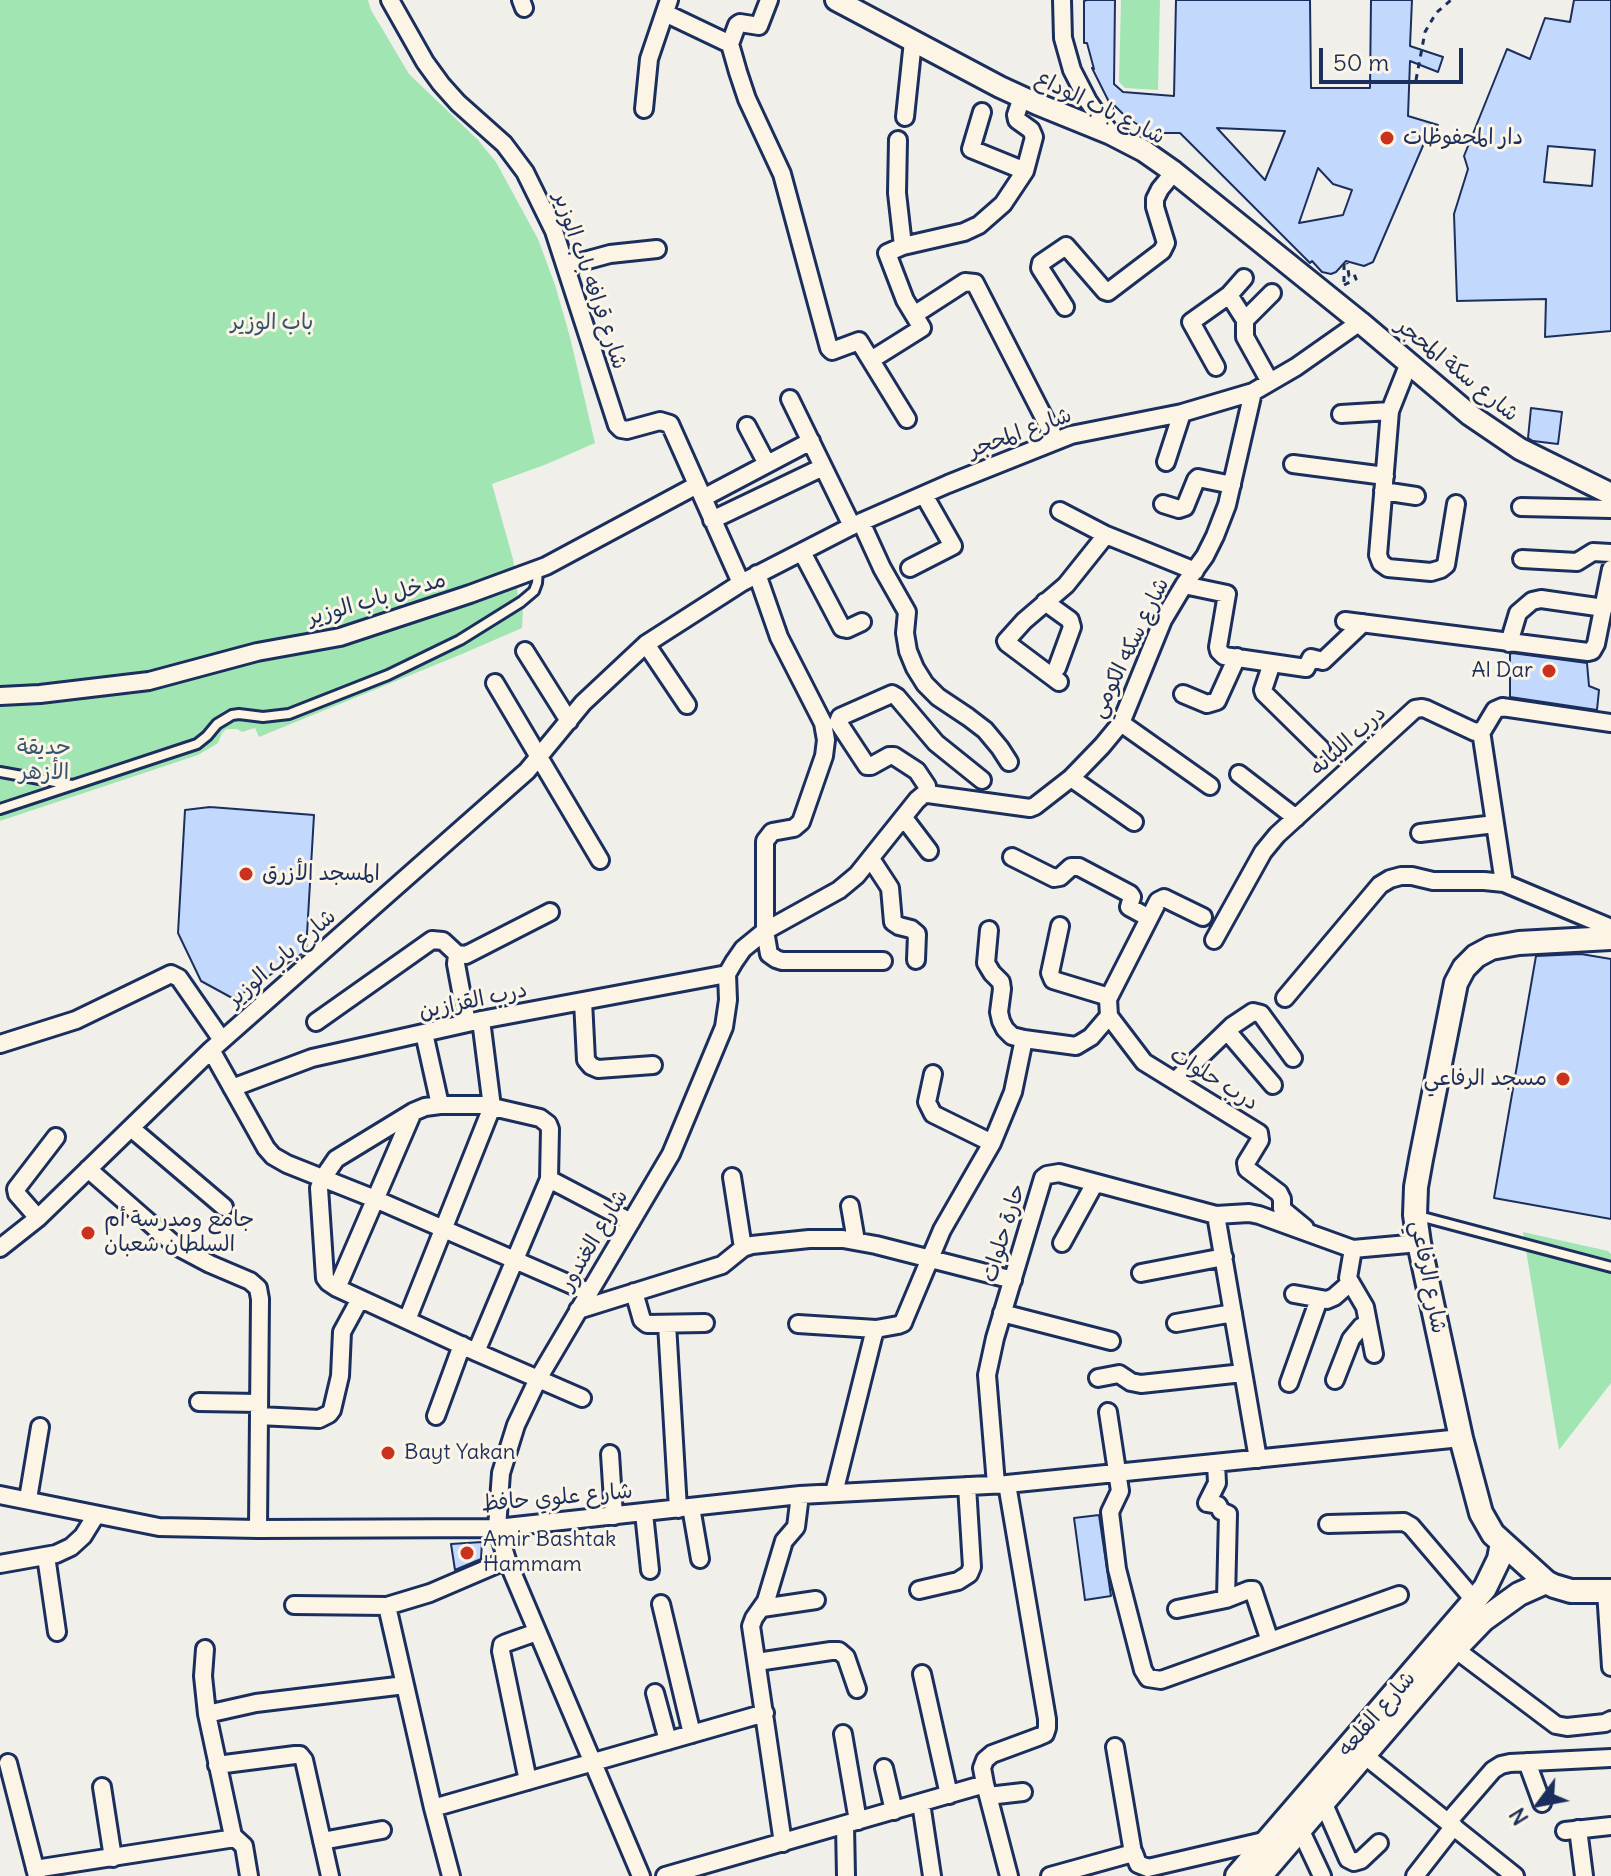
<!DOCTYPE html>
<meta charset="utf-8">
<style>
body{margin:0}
#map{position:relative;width:1611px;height:1876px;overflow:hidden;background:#f1efea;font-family:Delius,sans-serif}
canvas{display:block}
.north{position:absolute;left:1499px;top:1764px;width:80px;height:80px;-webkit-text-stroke:6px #fcf5e5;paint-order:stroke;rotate:238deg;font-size:22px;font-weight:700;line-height:32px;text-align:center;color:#1b2f5e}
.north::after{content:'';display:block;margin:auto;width:28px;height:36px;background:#1b2f5e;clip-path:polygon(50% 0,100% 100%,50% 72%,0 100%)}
.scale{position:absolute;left:1319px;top:48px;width:144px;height:36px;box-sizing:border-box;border:4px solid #1b2f5e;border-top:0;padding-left:10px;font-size:24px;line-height:28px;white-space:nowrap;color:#1b2f5e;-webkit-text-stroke:6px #fcf5e5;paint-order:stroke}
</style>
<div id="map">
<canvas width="1611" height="1876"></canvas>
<div class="north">N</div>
<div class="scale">50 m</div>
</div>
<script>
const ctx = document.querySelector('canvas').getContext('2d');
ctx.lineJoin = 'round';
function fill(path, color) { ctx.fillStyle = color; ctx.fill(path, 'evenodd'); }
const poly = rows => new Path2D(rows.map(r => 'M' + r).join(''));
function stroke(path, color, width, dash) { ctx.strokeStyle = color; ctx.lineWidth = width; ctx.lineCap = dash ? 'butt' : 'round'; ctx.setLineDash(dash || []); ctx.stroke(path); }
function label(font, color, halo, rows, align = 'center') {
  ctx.font = font + ' Delius,"Playpen Sans Arabic",sans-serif'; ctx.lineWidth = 6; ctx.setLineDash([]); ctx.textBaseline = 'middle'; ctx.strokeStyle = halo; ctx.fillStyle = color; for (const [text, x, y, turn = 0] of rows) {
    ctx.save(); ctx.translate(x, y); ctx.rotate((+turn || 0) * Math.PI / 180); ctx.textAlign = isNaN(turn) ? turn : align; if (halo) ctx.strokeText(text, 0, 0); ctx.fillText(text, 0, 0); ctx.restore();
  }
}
fill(poly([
 [0,0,368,0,371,10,409,74,478,140,496,162,538,239,555,285,570,337,595,443,547,464,492,484,513,559,518,596,523,609,522,628,462,654,259,737,255,728,242,732,237,729,226,729,222,733,218,743,198,755,0,821],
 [1121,0,1160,0,1158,90,1125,88,1119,82],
 [1523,1232,1608,1251,1611,1254,1611,1383,1559,1450]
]), '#a1e6b2');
const building = poly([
 [1087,0,1115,0,1114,84,1123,92,1174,96,1176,0,1310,0,1311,88,1370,88,1371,0,1412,0,1410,46,1443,57,1438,72,1410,61,1408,116,1438,125,1432,144,1425,141,1373,262,1364,266,1346,261,1336,272,1331,274,1322,272,1312,261,1310,263,1180,133,1158,133,1143,128,1126,117,1113,104,1113,110,1092,68,1094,69,1087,43,1084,43,1084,1,1087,0],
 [1217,128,1285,131,1265,180,1217,128],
 [1318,168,1333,184,1352,190,1343,215,1299,223,1318,168],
 [1574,0,1611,0,1611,331,1545,337,1546,299,1457,301,1454,214,1468,169,1464,156,1507,49,1530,59,1545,18,1570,22,1574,0],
 [1548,146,1595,150,1592,186,1544,182,1548,146],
 [1531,408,1562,412,1558,444,1533,441,1528,438,1531,408],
 [1512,653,1587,663,1589,686,1599,690,1597,710,1510,697,1510,654,1512,653],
 [210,807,314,815,306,951,234,999,201,981,178,933,185,810,210,807],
 [1581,954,1611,959,1611,1219,1494,1198,1536,956,1581,954],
 [1099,1515,1111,1596,1085,1600,1074,1518,1099,1515],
 [482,1542,481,1559,455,1570,451,1544,482,1542]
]);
fill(building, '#c3d8fd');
stroke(building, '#1b2f5e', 2);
const service = poly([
 [0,772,72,785],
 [0,809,197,744,207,736,217,724,232,715,239,714,263,717,289,714,388,675,460,640,521,602,534,591,537,583,538,569],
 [1419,1216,1611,1267]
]);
const minor = poly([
 [390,0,425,62,441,84,458,103,504,144,525,172,554,231,617,425,621,429,627,430,660,421,670,424,741,583],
 [521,0,524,8],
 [769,0,759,26,740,23,737,25,730,44,738,72,747,99,782,174,829,348,832,351,859,341,907,419],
 [1062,0,1063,38,1072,70,1088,101,1111,134],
 [665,13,730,44],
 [644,109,649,59,669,0],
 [982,112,971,149,1025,171],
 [905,117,913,41],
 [898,140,897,193,903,246],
 [566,266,610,254,657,249],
 [1229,295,1245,320,1245,337,1270,382],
 [1065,307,1040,268,1041,263,1066,246,1105,291,1108,292,1162,251,1166,243,1155,207,1155,199,1160,189,1174,172],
 [914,315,965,282,975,283,1056,441],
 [1245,320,1272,293],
 [871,360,922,328,905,300,887,253,903,246,964,232,979,225,1003,204,1025,171,1034,137,1031,130,1017,120,1016,115,1022,97],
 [1409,363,1390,411,1378,555,1381,563,1388,568,1431,572,1441,569,1446,565,1456,504],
 [1216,367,1191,322,1229,295,1244,278],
 [790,399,852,526],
 [1341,414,1390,411],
 [747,426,767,464],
 [1166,462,1182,413],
 [1293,464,1385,476],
 [1383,491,1416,496],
 [703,498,811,441],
 [1163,504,1179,509,1185,507,1196,480,1198,478,1232,485],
 [1521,507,1611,509],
 [1060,511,1106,535,1195,571],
 [712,520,823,467],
 [861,522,882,568,907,612,905,633,908,651,915,668,925,684,938,697,968,717,985,730,1000,748,1009,762],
 [802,552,842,628,847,629,862,622],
 [1522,559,1577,562,1593,552,1611,553],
 [910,568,953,546,924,495],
 [757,574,779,637,823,723,826,740,824,756,801,822,794,828,772,832,765,841,765,931,769,954,776,959,782,961,883,961],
 [1184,585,1227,594,1218,647,1219,651,1224,656,1306,668,1311,658,1323,661,1363,623],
 [1045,602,1070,620,1072,627,1057,668],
 [1345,621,1588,652,1592,651,1596,644,1611,569],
 [1509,643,1518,613,1532,601,1541,599,1604,608],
 [646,644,687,705],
 [525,651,569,721],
 [1272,663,1263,690,1264,693,1321,749],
 [1059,682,1007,643,1006,641,1024,621,1066,585,1106,535],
 [495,683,600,860],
 [1183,694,1207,704,1217,701,1237,657],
 [0,696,40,694,149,681,257,652,340,637,470,594,546,566,697,485],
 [1121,723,1210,786],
 [1481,731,1504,883],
 [1239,774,1296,818],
 [1071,778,1134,822],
 [928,794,927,786,917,771,894,756,889,756,871,766,867,766,838,722,840,717,892,694,897,697,936,743,982,780],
 [904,818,929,851],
 [1420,833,1495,824],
 [1012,857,1054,878,1060,877,1071,867,1079,867,1130,894,1132,897,1129,907,1149,918],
 [871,859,890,888,893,922,899,926,911,929,917,934,916,960],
 [1203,917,1164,898,1158,901,1108,999,1109,1016,1144,1062,1259,1133,1260,1140,1246,1163,1247,1169,1279,1193,1282,1199,1282,1209,1305,1228],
 [1060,926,1050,973,1053,980,1109,997],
 [989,930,986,963,992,973,1001,982,1002,989,999,1012,1001,1021,1005,1029,1012,1036,1024,1039,1076,1046,1091,1037,1109,1016],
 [1214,940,1263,852,1277,835,1415,709,1422,708,1426,709,1475,732,1483,730,1495,710,1502,707,1611,723],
 [457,954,456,964,467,1023],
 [1285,998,1380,885,1390,879,1401,876,1412,876,1433,881,1484,881,1504,883,1611,928],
 [583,1001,586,1060,591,1066,598,1069,653,1065],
 [316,1022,432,940,443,941,457,954,466,955,550,912],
 [1227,1031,1273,1085],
 [424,1033,440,1105],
 [0,1044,76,1020,171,974,179,978,222,1040],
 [211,1050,266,1148,273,1156,287,1164,375,1199,588,1292],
 [933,1074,927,1102,933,1114,992,1143],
 [1175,1081,1232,1026,1253,1012,1261,1014,1293,1058],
 [232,1088,312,1058,481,1020,727,974],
 [131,1128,224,1207],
 [88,1169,176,1246,210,1264,250,1281,258,1288,260,1299,258,1529],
 [732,1177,743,1248],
 [549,1179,631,1222],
 [850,1206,856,1241],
 [1216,1215,1258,1459],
 [38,1218,17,1194,16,1189,56,1137],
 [1062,1243,1095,1183],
 [0,1248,38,1218,211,1050,527,771,583,703,646,644,741,583,852,526,948,484,1071,435,1182,413,1253,392,1296,367,1360,322],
 [1353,1249,1348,1278,1365,1307,1374,1354],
 [1141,1273,1224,1257],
 [337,1288,413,1112],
 [634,1292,642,1320,647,1324,705,1323],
 [1294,1294,1327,1300,1334,1297,1350,1283],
 [578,1310,722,1265,743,1248,752,1245,809,1239,843,1239,876,1245,1013,1280],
 [1002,1313,1111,1341],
 [407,1320,492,1107,481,1020],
 [1176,1323,1233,1313],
 [667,1324,678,1509],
 [798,1324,876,1329],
 [476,1352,549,1179,550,1129,548,1124,540,1118,484,1105,440,1105,425,1107,413,1112,336,1159,323,1178,319,1188,325,1278,328,1282,337,1288,476,1352,582,1398],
 [1098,1378,1119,1374,1131,1382,1141,1384,1243,1373],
 [1335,1380,1351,1339,1361,1327,1368,1323],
 [1289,1383,1319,1299],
 [199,1402,259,1403],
 [1108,1412,1120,1491,1110,1512,1117,1569,1143,1670,1148,1678,1161,1680,1399,1595],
 [259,1416,319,1419,329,1414,332,1410,340,1376,342,1332,360,1299],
 [436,1416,462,1345],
 [610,1454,614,1516],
 [1216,1463,1217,1483,1207,1503,1218,1505,1221,1511,1228,1514,1226,1599],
 [996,1484,987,1375,995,1338,1043,1178,1047,1175,1059,1173,1216,1215,1249,1213,1259,1215,1353,1249,1419,1243],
 [1007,1484,1047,1719,1047,1728,1045,1734,1038,1737,992,1754,985,1760,982,1768,985,1784,1009,1876],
 [834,1493,873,1337,876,1329,898,1325,903,1323,905,1318,942,1230,992,1143,1013,1092,1024,1039],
 [0,1495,159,1527,258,1529,497,1528,800,1495,1007,1484,1461,1438],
 [28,1499,40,1427],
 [691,1507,700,1559],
 [644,1513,650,1570],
 [1328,1524,1404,1522,1411,1526,1475,1601],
 [46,1556,57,1632],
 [0,1564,56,1554,71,1547,83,1536,96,1515],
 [919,1590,958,1581,969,1574,972,1567,967,1486],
 [1606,1591,1611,1667],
 [661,1604,692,1734],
 [294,1605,387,1606,430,1593,507,1560],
 [387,1606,433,1808,451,1876],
 [762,1608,816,1600],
 [1177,1609,1226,1599,1249,1590,1253,1590,1270,1641],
 [205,1649,203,1676,207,1714,233,1836,244,1846,249,1876],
 [1455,1649,1556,1725,1567,1727,1605,1723,1611,1720],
 [757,1662,831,1651,839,1651,846,1657,857,1689],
 [922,1674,949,1795],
 [655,1693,668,1741],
 [207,1714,256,1703,405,1685],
 [843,1734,858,1821],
 [1364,1755,1515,1876],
 [1527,1762,1542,1803],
 [8,1763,37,1876],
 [217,1765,295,1755,300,1755,304,1760,330,1876],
 [884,1768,894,1811],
 [528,1781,501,1651,502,1645,506,1643,537,1632],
 [102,1787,113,1858],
 [988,1796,1023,1792],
 [1323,1802,1348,1859,1354,1862,1361,1860,1379,1843],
 [921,1803,932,1876],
 [433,1808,765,1713],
 [1448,1822,1493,1770,1501,1765,1510,1763,1611,1758],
 [845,1825,846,1876],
 [1300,1829,1322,1876],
 [1578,1829,1584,1876],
 [1565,1831,1611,1826],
 [322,1841,382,1830],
 [783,1843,751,1626,754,1618,766,1601,784,1541,796,1527,800,1495],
 [1134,1853,1138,1864,1148,1868,1268,1840],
 [35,1869,235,1838],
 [641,1876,507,1560,497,1528,501,1473,516,1425,538,1379,671,1154,724,1027,728,1000,727,974,734,962,743,949,765,931,839,890,857,875,917,800,923,795,928,794,1030,808,1035,806,1071,778,1102,746,1121,723,1163,620,1184,585,1205,556,1215,536,1227,505,1253,392],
 [665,1876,985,1784],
 [1050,1876,1133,1853,1115,1747],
 [1415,1876,1454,1826]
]);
const tertiary = poly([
 [836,0,1000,87,1037,104,1111,134,1144,151,1174,172,1360,322,1470,415,1520,449,1611,494]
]);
const secondary = poly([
 [1611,938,1519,943,1491,948,1476,956,1464,968,1456,983,1421,1159,1416,1187,1415,1215,1419,1243,1461,1438,1481,1513,1493,1534,1546,1582,1554,1586,1571,1591,1611,1591],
 [1237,1876,1485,1588,1499,1559,1502,1543],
 [1260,1876,1455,1649,1483,1620,1519,1594,1546,1582]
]);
stroke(service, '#1b2f5e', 14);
stroke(minor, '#1b2f5e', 22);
stroke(tertiary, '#1b2f5e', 26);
stroke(secondary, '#1b2f5e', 28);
stroke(poly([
 [1416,80,1425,32,1436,13,1451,0],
 [1344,264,1344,284],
 [1344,285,1356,279,1354,274,1349,276,1347,263]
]), '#1b2f5e', 3, [6, 6]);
stroke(service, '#fcf5e5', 8);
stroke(minor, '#fcf5e5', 16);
stroke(tertiary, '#fcf5e5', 20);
stroke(secondary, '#fcf5e5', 22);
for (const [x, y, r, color] of [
 [1387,138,8,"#c8321e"],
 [1549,671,8,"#c8321e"],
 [246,874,8,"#c8321e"],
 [1563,1079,8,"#c8321e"],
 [88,1233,8,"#c8321e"],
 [388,1453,8,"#c8321e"],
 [467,1553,8,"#c8321e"]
]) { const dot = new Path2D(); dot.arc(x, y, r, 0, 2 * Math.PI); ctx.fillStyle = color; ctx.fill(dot); stroke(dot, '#fcf5e5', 3); }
label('22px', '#1b2f5e', '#fcf5e5', [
 ["شارع باب الوداع",1100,108,26],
 ["شارع قرافه باب الوزير",590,281,71],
 ["شارع سكة المحجر",1457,370,39],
 ["شارع المحجر",1020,433,-20],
 ["مدخل باب الوزير",377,599,-16],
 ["شارع سكه الكومي",1130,648,-64],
 ["درب اللبانه",1348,741,-42],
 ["شارع باب الوزير",282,958,-41],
 ["درب القزازين",473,1001,-12],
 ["درب حلوات",1214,1079,32],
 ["حارة حلوات",1004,1233,-73],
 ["شارع الغندور",594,1240,-59],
 ["شارع الرفاعي",1428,1277,79],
 ["شارع علوي حافظ",557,1498,-5],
 ["شارع القلعه",1377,1714,-49]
]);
label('22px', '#1b2f5e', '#fcf5e5', [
 ["دار المحفوظات",1403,138],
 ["Al Dar",1533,671,"right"],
 ["المسجد الأزرق",262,874],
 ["مسجد الرفاعي",1547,1079,"right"],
 ["جامع ومدرسة أم",104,1220],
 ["السلطان شعبان",104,1245],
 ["Bayt Yakan",404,1453],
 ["Amir Bashtak",483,1540],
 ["Hammam",483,1565]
], 'left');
label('22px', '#36546f', '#fcf5e5', [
 ["باب الوزير",272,323],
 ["حديقة",44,748],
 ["الأزهر",44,773]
]);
</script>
